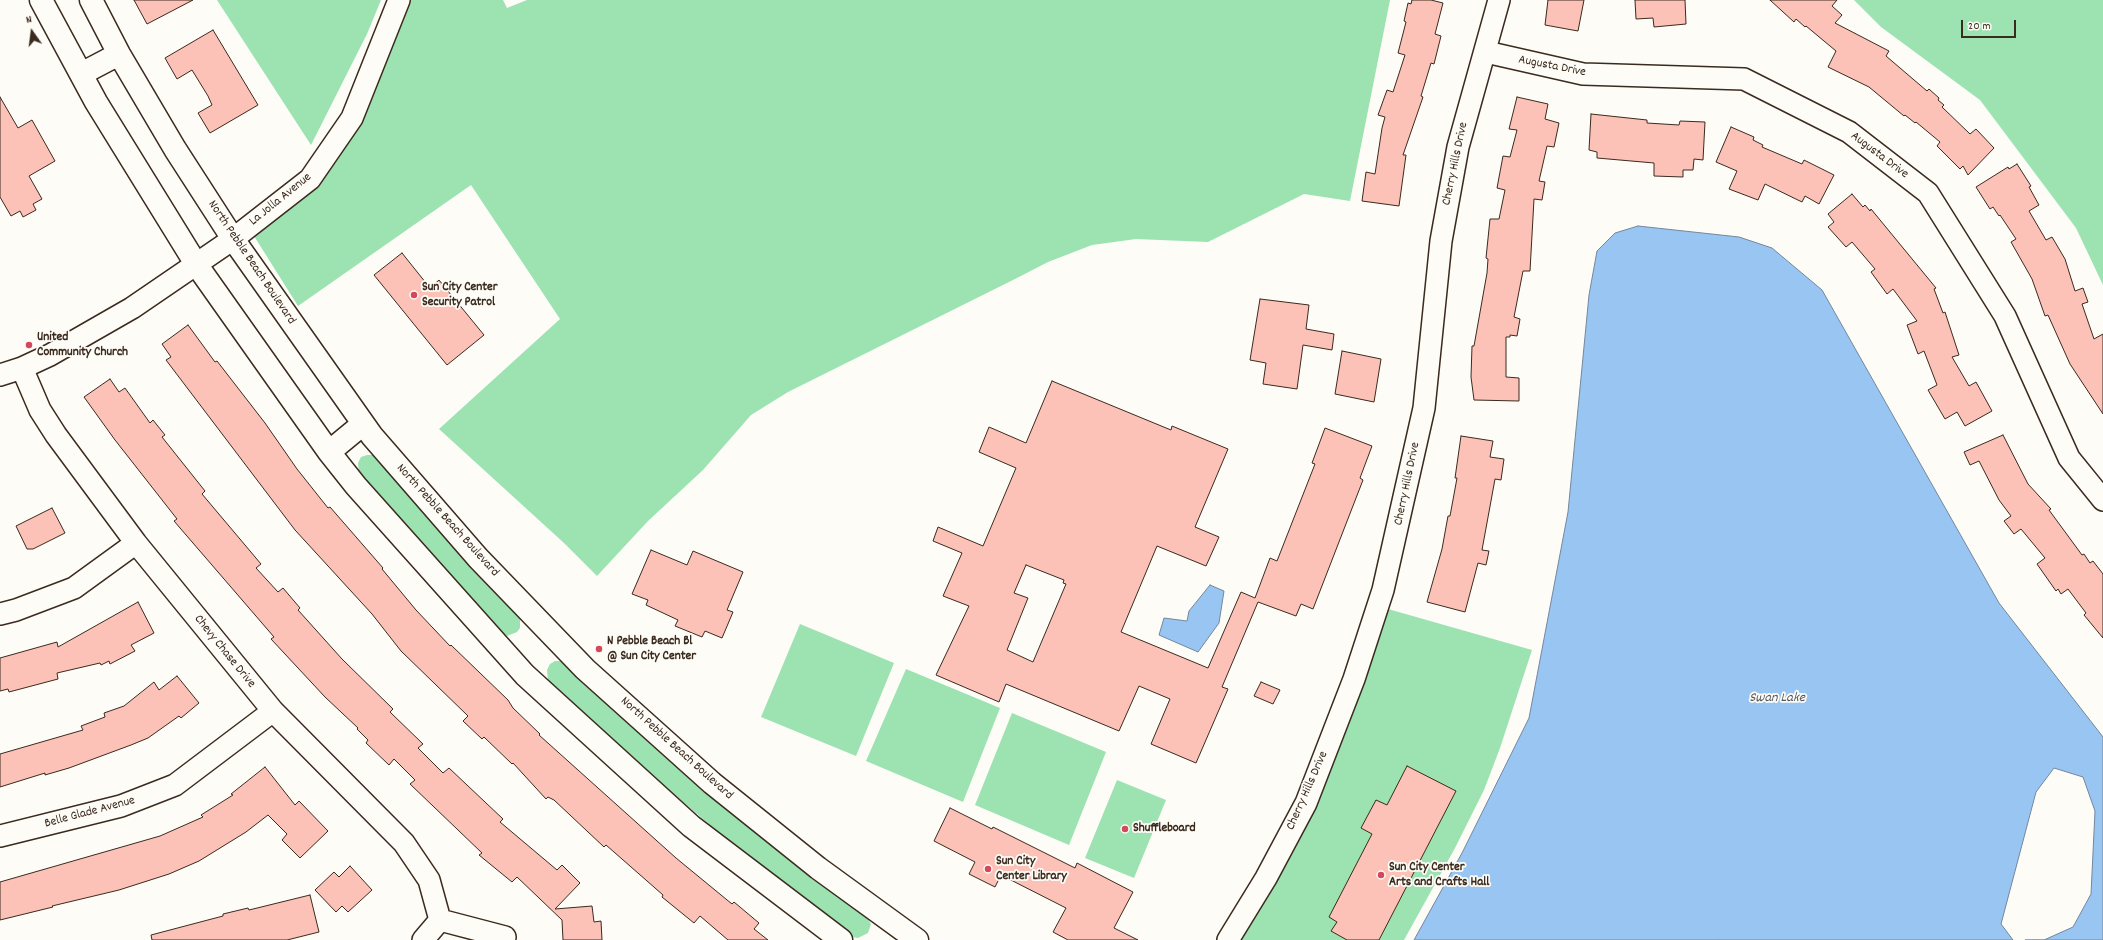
<!DOCTYPE html>
<style>
body{margin:0}
#map{position:relative;width:2103px;height:940px;overflow:hidden;background:#fdfcf7;font-family:Dekko,sans-serif}
canvas{display:block}
.north{position:absolute;left:12px;top:12px;width:40px;height:40px;-webkit-text-stroke:3px #fdfcf7;paint-order:stroke;rotate:346deg;font-size:11px;font-weight:700;line-height:16px;text-align:center;color:#3b2a1e}
.north::after{content:'';display:block;margin:auto;width:14px;height:18px;background:#3b2a1e;clip-path:polygon(50% 0,100% 100%,50% 72%,0 100%)}
.scale{position:absolute;left:1961px;top:20px;width:55px;height:18px;box-sizing:border-box;border:2px solid #3b2a1e;border-top:0;padding-left:5px;font-size:12px;line-height:14px;white-space:nowrap;color:#3b2a1e;-webkit-text-stroke:3px #fdfcf7;paint-order:stroke}
</style>
<div id="map">
<canvas width="2103" height="940"></canvas>
<div class="north">N</div>
<div class="scale">20 m</div>
</div>
<script>
const ctx = document.querySelector('canvas').getContext('2d');
ctx.lineJoin = 'round';
function fill(path, color) { ctx.fillStyle = color; ctx.fill(path, 'evenodd'); }
const poly = rows => new Path2D(rows.map(r => 'M' + r).join(''));
function stroke(path, color, width, dash) { ctx.strokeStyle = color; ctx.lineWidth = width; ctx.lineCap = dash ? 'butt' : 'round'; ctx.setLineDash(dash || []); ctx.stroke(path); }
function label(font, color, halo, rows, align = 'center') {
  ctx.font = font + ' Dekko,sans-serif'; ctx.lineWidth = 3.5; ctx.setLineDash([]); ctx.textBaseline = 'middle'; ctx.strokeStyle = halo; ctx.fillStyle = color; for (const [text, x, y, turn = 0] of rows) {
    ctx.save(); ctx.translate(x, y); ctx.rotate((+turn || 0) * Math.PI / 180); ctx.textAlign = isNaN(turn) ? turn : align; if (halo) ctx.strokeText(text, 0, 0); ctx.fillText(text, 0, 0); ctx.restore();
  }
}
fill(poly([
 [217,0,381,0,367,34,311,145],
 [409,0,503,0,507,8,527,0,1390,0,1350,201,1304,194,1208,242,1136,239,1092,245,1048,262,1015,279,788,392,751,415,703,470,648,521,597,576,564,543,439,429,560,319,471,185,298,306,254,236,316,188,360,123],
 [1854,0,2103,0,2103,285,2076,228,1980,100,1881,27],
 [367,455,373,455,378,457,520,618,520,628,517,632,507,636,502,634,359,474,358,463,361,457],
 [1388,609,1532,650,1500,748,1484,790,1455,848,1404,940,1240,940],
 [800,624,894,663,856,756,761,717],
 [555,661,562,661,567,664,866,916,871,924,868,933,858,938,852,937,767,873,620,749,548,680,547,670,550,664],
 [906,669,1000,708,963,802,866,761],
 [1012,713,1106,752,1069,845,975,805],
 [1117,780,1166,800,1134,878,1085,858]
]), '#9ce3b1');
const water = poly([
 [1638,226,1739,237,1772,248,1822,290,1999,603,2103,737,2103,940,2025,940,2044,940,2073,927,2091,894,2095,811,2083,777,2054,768,2036,792,2001,924,2013,940,1414,940,1462,853,1529,718,1568,512,1589,295,1597,251,1615,233,1638,226],
 [1210,585,1224,591,1219,623,1198,652,1159,635,1164,618,1187,621,1189,611,1210,585]
]);
fill(water, '#98c5f2');
stroke(water, '#73879d', 1);
const building = poly([
 [134,0,193,0,147,24,134,0],
 [1412,0,1431,0,1443,3,1435,34,1441,36,1434,64,1431,63,1421,96,1423,97,1403,155,1406,155,1399,206,1362,201,1366,172,1375,174,1382,128,1385,117,1378,115,1387,90,1393,92,1405,55,1398,53,1406,22,1404,21,1408,3,1411,4,1412,0],
 [1548,0,1584,0,1578,31,1545,25,1548,0],
 [1635,0,1685,0,1686,24,1654,27,1653,18,1636,19,1635,0],
 [1770,0,1837,0,1832,6,1842,15,1835,23,1889,51,1886,56,1927,91,1929,89,1939,98,1938,100,1944,105,1942,107,1970,134,1976,129,1994,148,1968,175,1963,166,1960,169,1937,146,1940,142,1916,122,1915,123,1905,115,1904,116,1869,87,1828,67,1836,51,1806,26,1805,27,1796,19,1794,22,1770,0],
 [213,30,258,105,210,133,198,113,212,105,208,96,192,70,177,79,165,58,213,30],
 [0,97,18,128,32,120,55,161,29,176,42,199,33,204,36,210,23,217,20,211,11,216,0,197,0,97],
 [1517,97,1548,104,1545,119,1559,123,1554,147,1547,146,1539,181,1545,182,1542,200,1534,199,1530,271,1523,271,1514,317,1520,319,1517,336,1510,335,1510,337,1506,337,1506,377,1519,378,1519,401,1474,400,1471,377,1472,346,1474,346,1487,273,1488,259,1486,258,1490,219,1499,219,1505,190,1497,188,1503,156,1510,157,1517,130,1509,129,1517,97],
 [1591,114,1647,120,1647,123,1679,125,1680,121,1705,122,1703,160,1694,159,1693,170,1683,170,1683,177,1654,176,1654,163,1597,158,1597,152,1589,150,1591,114],
 [1731,127,1754,137,1753,140,1763,145,1762,147,1802,164,1804,160,1834,175,1819,204,1805,196,1802,202,1765,184,1758,200,1729,189,1737,171,1716,162,1731,127],
 [2017,164,2031,186,2029,187,2039,205,2029,211,2046,240,2052,237,2065,259,2075,291,2083,288,2088,302,2082,304,2094,339,2103,334,2103,414,2070,364,2048,315,2045,316,2032,279,2011,242,2016,239,2000,215,1999,216,1993,207,1990,209,1976,187,2008,167,2009,169,2017,164],
 [1852,194,1863,207,1865,205,1870,211,1871,209,1936,288,1934,289,1943,313,1945,312,1959,355,1952,357,1969,386,1976,382,1992,411,1965,426,1957,412,1945,419,1928,390,1937,385,1924,351,1918,354,1907,325,1917,321,1893,289,1887,294,1871,272,1875,269,1852,242,1846,247,1828,227,1834,222,1828,214,1852,194],
 [402,253,430,288,439,280,484,335,447,365,374,275,402,253],
 [1260,299,1309,305,1306,329,1334,334,1332,350,1303,345,1297,389,1263,384,1266,363,1250,360,1260,299],
 [188,325,215,362,217,361,265,423,297,469,328,508,330,507,383,568,382,569,416,610,450,646,451,645,508,700,513,708,540,734,539,735,676,858,732,904,734,902,759,923,754,929,768,940,728,940,700,916,694,923,662,897,663,895,606,845,604,847,554,800,548,797,546,799,513,763,512,764,484,737,482,739,463,721,468,716,401,651,372,614,295,530,166,360,171,357,162,344,188,325],
 [1342,351,1381,359,1374,402,1335,394,1342,351],
 [110,379,119,392,125,388,150,423,153,420,165,435,162,437,205,491,202,494,261,564,256,568,278,592,283,588,300,608,298,610,342,659,393,709,390,712,423,744,418,748,443,773,449,768,503,819,500,822,557,870,562,865,580,883,555,909,592,906,594,922,601,921,602,940,563,940,562,920,517,877,512,882,479,855,482,853,410,784,415,780,394,759,389,765,366,743,368,740,357,729,358,728,325,697,271,639,274,637,174,521,177,519,115,440,84,397,110,379],
 [1052,381,1171,430,1172,426,1228,449,1195,527,1219,537,1206,566,1157,546,1121,632,1208,668,1241,592,1255,598,1270,558,1277,561,1315,464,1312,463,1325,428,1372,446,1360,478,1363,480,1313,609,1301,604,1296,616,1258,602,1222,687,1228,689,1196,763,1151,744,1170,699,1139,686,1119,731,1006,684,999,702,936,675,969,606,943,596,962,553,933,541,938,527,983,546,1016,468,979,452,989,427,1026,443,1052,381],
 [1026,565,1064,580,1063,583,1066,584,1033,662,1007,650,1028,598,1014,593,1026,565],
 [2003,435,2028,484,2051,509,2049,510,2082,555,2084,554,2090,563,2093,561,2103,574,2103,638,2084,615,2086,613,2068,589,2061,594,2058,589,2056,591,2037,564,2045,558,2021,529,2014,534,2004,521,2011,516,1999,500,1979,461,1970,465,1964,452,2003,435],
 [1461,436,1493,441,1490,457,1504,459,1501,480,1495,479,1482,550,1489,551,1486,565,1478,563,1465,612,1427,602,1442,549,1448,516,1450,516,1457,478,1455,478,1461,436],
 [52,508,65,533,33,549,27,549,16,526,52,508],
 [651,550,687,565,693,551,743,572,727,610,733,612,722,638,705,631,702,637,675,626,678,620,646,605,648,600,632,594,651,550],
 [138,602,154,633,131,645,135,651,110,664,109,661,101,665,100,663,57,673,58,679,9,692,8,689,0,691,0,658,57,642,58,647,138,602],
 [177,676,199,703,181,718,179,716,148,738,131,745,69,768,45,775,45,773,0,787,0,754,83,730,81,726,105,717,104,713,124,706,154,682,159,690,177,676],
 [1261,682,1280,690,1273,704,1254,696,1261,682],
 [1407,766,1456,791,1379,940,1347,940,1331,931,1337,922,1329,917,1372,834,1361,828,1376,800,1387,805,1407,766],
 [265,767,295,805,299,801,328,831,300,858,282,840,287,834,268,815,246,832,199,861,169,874,119,890,52,906,53,907,0,920,0,882,160,836,203,817,201,815,233,795,231,794,265,767],
 [950,808,992,829,993,827,1075,868,1077,863,1133,892,1114,928,1138,940,1068,940,1053,932,1066,908,1001,875,995,887,969,874,975,862,934,841,950,808],
 [350,866,372,890,348,912,342,906,336,912,315,890,334,872,339,877,350,866],
 [310,895,319,932,287,940,152,940,151,935,223,916,223,914,248,908,249,910,310,895]
]);
fill(building, '#fcc1b7');
stroke(building, '#3b2a1e', 1);
const street = poly([
 [1486,52,1583,74,1744,79,1849,132,1928,193,2005,316,2069,458,2103,500],
 [22,368,40,410,56,435,136,543,273,711,404,843,429,880,440,920,505,937],
 [0,375,22,368,50,355,132,308,233,239,310,179,352,118,399,0],
 [0,614,16,610,74,588,136,543],
 [0,836,121,806,175,785,273,711],
 [423,940,440,920],
 [1228,940,1266,878,1306,803,1354,679,1383,590,1424,408,1441,241,1458,147,1499,0]
]);
const secondary = poly([
 [41,0,96,102,196,264,329,452,356,486,525,675,691,826,841,940],
 [91,0,119,54,175,149,233,239,372,436,478,558,585,669,712,783,818,868,917,940],
 [81,74,119,54],
 [329,452,363,424]
]);
stroke(street, '#3b2a1e', 24);
stroke(secondary, '#3b2a1e', 25);
stroke(street, '#fdfcf7', 21);
stroke(secondary, '#fdfcf7', 22);
for (const [x, y, r, color] of [
 [414,295,4,"#d1495b"],
 [29,345,4,"#d1495b"],
 [599,649,4,"#d1495b"],
 [1125,829,4,"#d1495b"],
 [988,869,4,"#d1495b"],
 [1381,875,4,"#d1495b"]
]) { const dot = new Path2D(); dot.arc(x, y, r, 0, 2 * Math.PI); ctx.fillStyle = color; ctx.fill(dot); stroke(dot, '#fdfcf7', 1.5); }
label('13px', '#3b2a1e', '#fdfcf7', [
 ["Augusta Drive",1552,67,11],
 ["Augusta Drive",1879,156,37],
 ["Cherry Hills Drive",1456,164,-78],
 ["La Jolla Avenue",281,200,-39],
 ["North Pebble Beach Boulevard",251,263,56],
 ["Cherry Hills Drive",1408,484,-78],
 ["North Pebble Beach Boulevard",447,521,48],
 ["Chevy Chase Drive",224,652,51],
 ["North Pebble Beach Boulevard",676,749,42],
 ["Cherry Hills Drive",1308,791,-66],
 ["Belle Glade Avenue",90,813,-15]
]);
label('bold 13px', '#3b2a1e', '#fdfcf7', [
 ["Sun City Center",422,288],
 ["Security Patrol",422,303],
 ["United",37,338],
 ["Community Church",37,353],
 ["N Pebble Beach Bl",607,642],
 ["@ Sun City Center",607,657],
 ["Shuffleboard",1133,829],
 ["Sun City",996,862],
 ["Center Library",996,877],
 ["Sun City Center",1389,868],
 ["Arts and Crafts Hall",1389,883]
], 'left');
label('italic 14px', '#57585e', '#fdfcf7', [
 ["Swan Lake",1777,699]
]);
</script>
